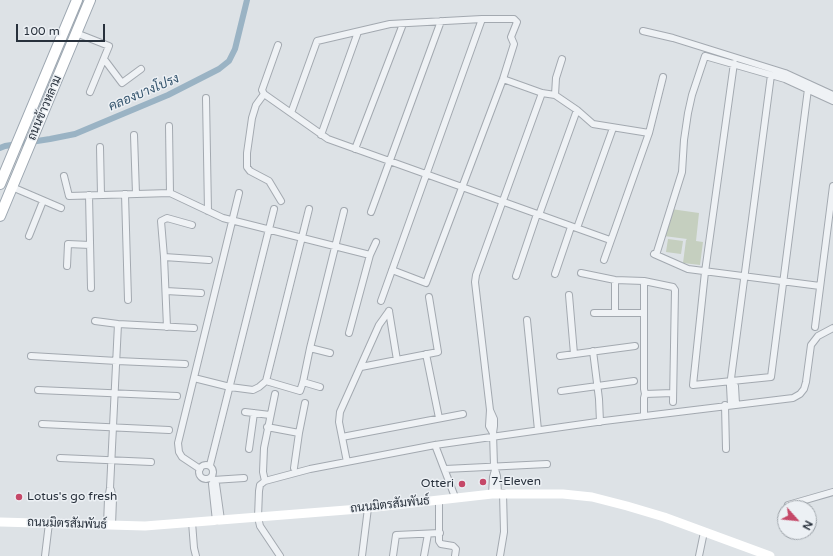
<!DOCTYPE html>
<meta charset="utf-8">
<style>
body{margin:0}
#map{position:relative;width:833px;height:556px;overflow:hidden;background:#dde2e6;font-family:"Varela Round",sans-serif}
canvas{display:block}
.north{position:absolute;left:777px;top:500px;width:40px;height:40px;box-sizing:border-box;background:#ecf0f4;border:1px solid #9ea4aa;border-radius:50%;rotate:117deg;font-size:11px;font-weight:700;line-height:16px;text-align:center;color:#28313c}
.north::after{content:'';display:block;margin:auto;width:14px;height:18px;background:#c54868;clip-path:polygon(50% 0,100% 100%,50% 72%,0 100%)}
.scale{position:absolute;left:16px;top:24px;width:89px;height:18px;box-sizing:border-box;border:2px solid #28313c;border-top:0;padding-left:5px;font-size:12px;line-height:14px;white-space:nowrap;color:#28313c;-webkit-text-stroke:3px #ecf0f4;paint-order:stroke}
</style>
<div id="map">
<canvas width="833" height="556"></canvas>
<div class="north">N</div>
<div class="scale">100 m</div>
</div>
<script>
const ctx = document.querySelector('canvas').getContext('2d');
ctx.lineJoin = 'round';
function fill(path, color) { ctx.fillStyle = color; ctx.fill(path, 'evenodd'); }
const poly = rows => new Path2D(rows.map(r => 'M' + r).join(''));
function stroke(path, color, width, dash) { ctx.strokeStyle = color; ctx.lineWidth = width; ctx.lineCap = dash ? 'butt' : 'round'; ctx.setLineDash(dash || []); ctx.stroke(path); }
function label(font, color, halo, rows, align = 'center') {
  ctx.font = font + ' "Varela Round",Sarabun,sans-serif'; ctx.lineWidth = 3; ctx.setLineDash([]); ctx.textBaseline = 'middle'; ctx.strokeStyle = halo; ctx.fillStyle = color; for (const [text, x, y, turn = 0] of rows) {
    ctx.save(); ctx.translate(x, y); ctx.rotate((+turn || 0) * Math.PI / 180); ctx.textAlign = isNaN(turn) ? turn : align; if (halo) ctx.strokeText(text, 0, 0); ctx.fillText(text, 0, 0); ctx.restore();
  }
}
fill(poly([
 [671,209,699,213,696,241,703,242,700,265,683,263,686,240,687,239,664,236],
 [668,239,683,241,681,254,666,252]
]), '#c5cfbf');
stroke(poly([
 [0,148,5,146,50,139,75,134,168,95,219,69,229,61,235,49,247,0]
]), '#9ab3c4', 6);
const street = poly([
 [643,31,673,38,785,73,833,95],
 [76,33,109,46,90,92],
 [278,45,262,90,264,94,328,139,610,240],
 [104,59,122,83,141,69],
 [734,63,705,272,693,385,771,377,808,89],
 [503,79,542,93,555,95,577,110,593,124,649,133],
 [264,94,256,105,252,118,247,153,247,167,250,171,269,181,281,201],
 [555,95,556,78,562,59],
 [206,98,208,211],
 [291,113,317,41,390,24,482,19,514,19,517,22,511,37,514,44,503,79,426,283,392,270],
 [169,126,170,193],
 [134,135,136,194],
 [321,135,358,32],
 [100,147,101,195],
 [355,149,403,24],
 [64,176,69,196,170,193,223,218,370,255],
 [12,187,61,208],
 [125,194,128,300],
 [89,195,91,288],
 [371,212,441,21],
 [539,215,577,110],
 [577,228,613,128],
 [29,236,43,201],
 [654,254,688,269,820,286],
 [656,255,682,172,684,140,688,113,692,95,705,56,785,79,833,101],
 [164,257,209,260],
 [604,260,649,133,663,77],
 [67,266,68,244,90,245],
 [581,273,615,280,644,281,673,287,675,290,673,402],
 [555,274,571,227],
 [516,276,537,214],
 [644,281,644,389,645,394,673,393],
 [166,291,201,293],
 [569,295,574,354],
 [381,301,482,19],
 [389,311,397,360],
 [594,313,643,313],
 [615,313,615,280],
 [527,320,538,430],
 [95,321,118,324,194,328],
 [167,327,164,257,161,221,167,218,192,225],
 [815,327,833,186],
 [349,333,370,255,376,242],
 [310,348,330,353],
 [593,351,599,399,600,422],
 [426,354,439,418],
 [31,356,117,361,185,364],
 [560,356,635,346],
 [361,367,438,352,429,297],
 [194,378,230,387,253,390,259,387,266,381,309,209],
 [266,381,300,391,303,382,310,348,344,211],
 [732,381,735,386,736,404],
 [303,382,320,387],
 [38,390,177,396],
 [561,391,634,381],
 [275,394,264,448,263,472,265,481,260,485,259,491,258,517,260,526,280,556],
 [725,405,726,449],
 [731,405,730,386,771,75],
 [490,410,494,419,494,426,493,433,494,466,497,476,498,493],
 [245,412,270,415],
 [644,416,644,398,645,394],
 [42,424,169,430],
 [267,427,299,433],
 [493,433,489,426,490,410,475,282,476,275,542,93],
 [342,437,463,414],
 [435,445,455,497],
 [249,449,254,413],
 [60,458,151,462],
 [347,462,339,422,340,412,379,325,389,311],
 [210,465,274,209],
 '199 472a7 7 0 1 1 14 0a7 7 0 1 1-14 0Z',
 [294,468,299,433,305,403],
 [200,469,182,457,179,452,178,443,239,193],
 [445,469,547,464],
 [211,477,216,484,221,520],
 [213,480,244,478],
 [265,481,310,469,435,445,604,421,793,398,800,394,804,389,806,382,811,345,818,336,833,328],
 [212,484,216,521],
 [111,490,113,499,112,525],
 [492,494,493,477,495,470],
 [439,500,439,541,441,544,453,546,456,549,455,556],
 [788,505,833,492],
 [192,522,194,548,196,556],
 [107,525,108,499,110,488,118,324],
 [45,556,49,523],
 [362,556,368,508],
 [393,556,396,535,440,533],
 [424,556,428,534],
 [500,556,504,532,503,493],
 [699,556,704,532]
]);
const primary = poly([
 [0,184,77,0],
 [0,216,90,0]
]);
stroke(street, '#a3a9b0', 8);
stroke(primary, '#9da7b1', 12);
stroke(street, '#eff2f5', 6);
stroke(poly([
 [0,522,145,526,359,509,492,494,563,494,592,497,627,506,664,517,770,556]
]), '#fff', 9);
stroke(primary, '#fff', 10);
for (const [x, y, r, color] of [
 [483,482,4,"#c54868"],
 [462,484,4,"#c54868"],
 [19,497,4,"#c54868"]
]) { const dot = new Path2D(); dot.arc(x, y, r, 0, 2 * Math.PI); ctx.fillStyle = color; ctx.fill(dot); stroke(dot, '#ecf0f4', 1.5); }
label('12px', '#28313c', '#ecf0f4', [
 ["ถนนข้าวหลาม",45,108,-67],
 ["ถนนมิตรสัมพันธ์",390,505,-6],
 ["ถนนมิตรสัมพันธ์",67,524,2]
]);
label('12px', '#28313c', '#ecf0f4', [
 ["7-Eleven",491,482],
 ["Otteri",454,484,"right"],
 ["Lotus's go fresh",27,497]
], 'left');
label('italic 13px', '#34546d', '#ecf0f4', [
 ["คลองบางโปรง",144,93,-23]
]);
</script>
